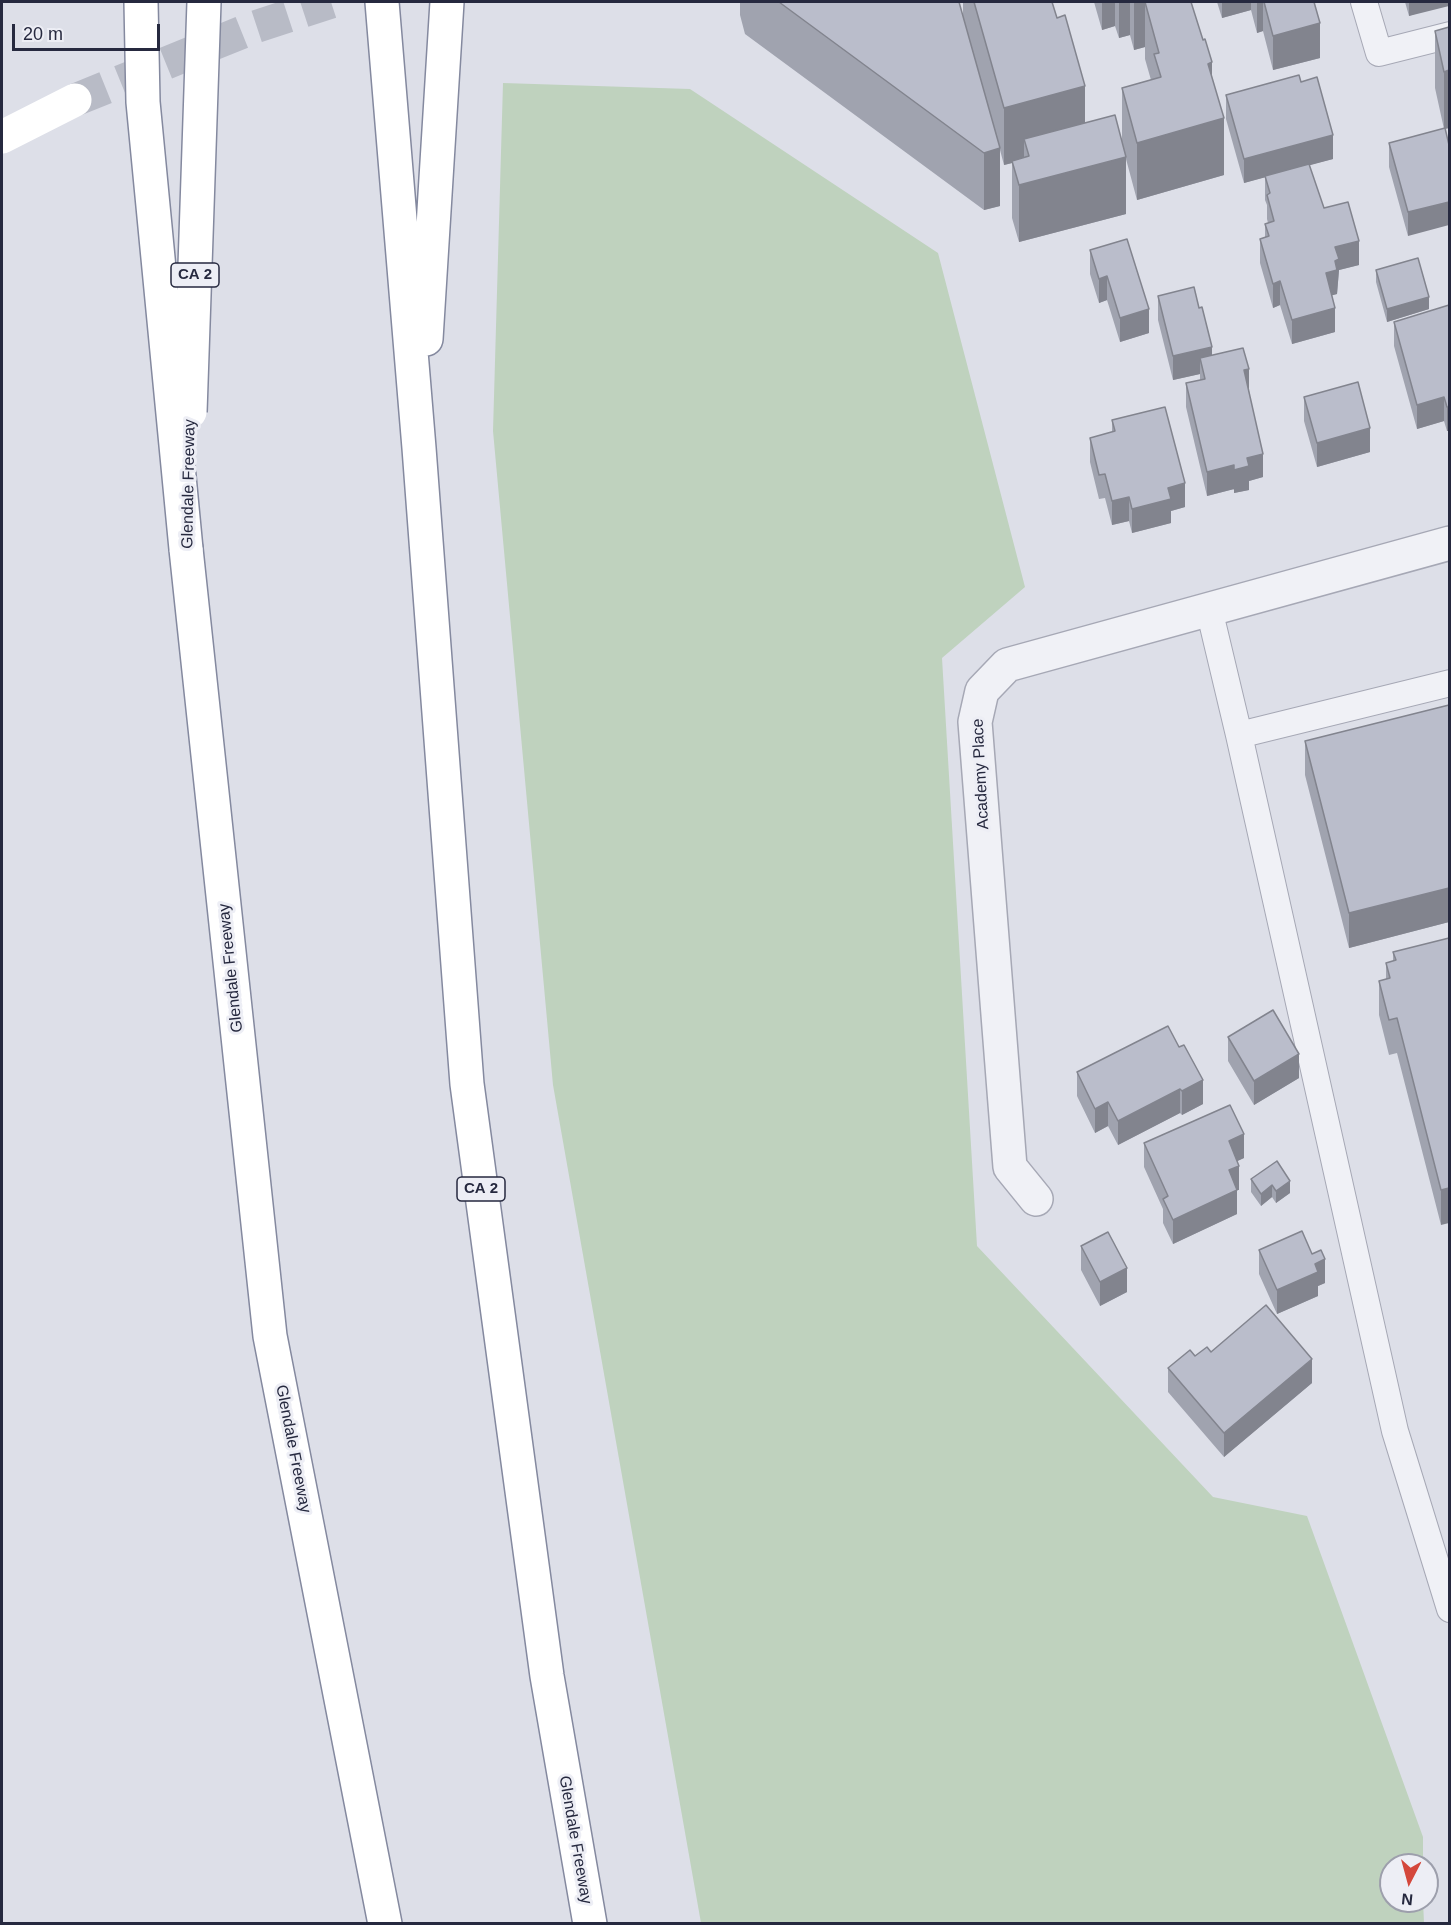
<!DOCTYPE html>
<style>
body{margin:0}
#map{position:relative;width:1451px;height:1925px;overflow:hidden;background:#dddfe8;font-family:Helvetica,sans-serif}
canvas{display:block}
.frame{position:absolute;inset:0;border:3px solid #26293f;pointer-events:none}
.north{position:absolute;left:1379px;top:1853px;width:60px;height:60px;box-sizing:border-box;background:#edeef5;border:2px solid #9d9fac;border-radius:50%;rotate:186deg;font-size:16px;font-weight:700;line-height:24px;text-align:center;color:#26293f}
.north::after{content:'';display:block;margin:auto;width:21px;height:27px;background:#d4473b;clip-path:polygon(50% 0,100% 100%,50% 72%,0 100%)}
.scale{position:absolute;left:12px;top:24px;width:148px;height:27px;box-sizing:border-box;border:3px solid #26293f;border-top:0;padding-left:8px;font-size:18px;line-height:21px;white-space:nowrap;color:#26293f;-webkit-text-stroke:4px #edeef5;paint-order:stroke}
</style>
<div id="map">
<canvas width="1451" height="1925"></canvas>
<div class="frame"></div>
<div class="north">N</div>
<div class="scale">20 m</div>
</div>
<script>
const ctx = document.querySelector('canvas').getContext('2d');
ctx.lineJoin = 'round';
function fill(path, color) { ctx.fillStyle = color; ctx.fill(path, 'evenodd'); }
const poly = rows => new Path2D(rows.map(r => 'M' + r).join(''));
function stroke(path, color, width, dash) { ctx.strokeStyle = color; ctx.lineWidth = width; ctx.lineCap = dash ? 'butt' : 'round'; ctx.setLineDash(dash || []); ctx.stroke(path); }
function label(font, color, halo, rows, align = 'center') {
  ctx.font = font + ' Helvetica,sans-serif'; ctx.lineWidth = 6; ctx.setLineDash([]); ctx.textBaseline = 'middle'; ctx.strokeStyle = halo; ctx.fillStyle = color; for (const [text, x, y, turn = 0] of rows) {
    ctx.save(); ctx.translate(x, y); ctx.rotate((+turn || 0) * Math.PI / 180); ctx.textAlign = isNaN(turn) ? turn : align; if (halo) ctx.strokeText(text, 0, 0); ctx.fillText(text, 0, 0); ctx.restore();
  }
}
fill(poly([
 [503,83,690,89,938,253,1025,587,942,658,977,1246,1213,1497,1307,1516,1423,1837,1423,1865,1391,1865,1391,1901,1423,1901,1424,1923,701,1923,553,1085,493,431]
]), '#bfd2be');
stroke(poly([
 [75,100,255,27,331,2]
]), '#b8bbc6', 33, [33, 16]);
const lane = poly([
 [1364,2,1379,53,1450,35],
 [1209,609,1239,735,1395,1431,1450,1609],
 [1239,735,1450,683]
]);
const street = poly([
 [1036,1199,1010,1167,975,722,982,691,1007,665,1450,543]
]);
const highway = poly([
 [382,2,419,448,467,1084,547,1676,590,1924],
 [426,339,447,2],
 [186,549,270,1336,385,1924]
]);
stroke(lane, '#a6a8b5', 28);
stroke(street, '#a6a8b5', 36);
stroke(highway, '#84899f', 36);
stroke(lane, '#f0f1f6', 26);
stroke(street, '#f0f1f6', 33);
stroke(poly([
 [2,137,75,100]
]), '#fff', 33);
stroke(highway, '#fff', 33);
const highwayBridge = poly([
 [141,2,143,102,186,549],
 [190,412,204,2]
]);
stroke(highwayBridge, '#84899f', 36, []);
stroke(highwayBridge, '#fff', 33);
fill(poly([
 [740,2,959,2,963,18,963,2,1052,2,1085,123,1122,142,1122,88,1151,80,1145,59,1145,47,1134,50,1130,35,1119,38,1115,26,1102,30,1094,2,1191,2,1212,76,1224,175,1137,200,1126,159,1126,214,1019,242,1012,218,1012,163,1004,165,1000,150,1000,206,984,210,745,34,740,15],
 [1217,2,1314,2,1320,58,1273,70,1263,31,1257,33,1251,10,1222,18],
 [1405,2,1449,2,1409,16],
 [1449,27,1449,128,1445,129,1408,236,1389,167,1389,143,1444,129,1435,88,1435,31],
 [1301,82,1333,159,1309,165,1324,208,1359,265,1339,270,1337,294,1332,295,1335,332,1292,344,1280,305,1273,308,1260,263,1260,239,1265,237,1265,224,1268,223,1267,219,1267,205,1265,200,1265,177,1244,183,1226,119,1226,95],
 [1090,250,1149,333,1120,342,1107,300,1099,303,1090,274],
 [1376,270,1429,309,1387,322,1376,282],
 [1158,296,1212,356,1249,391,1263,477,1249,481,1249,490,1234,493,1234,489,1207,496,1186,407,1186,383,1200,380,1200,374,1173,380,1158,320],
 [1449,305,1449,431,1447,431,1444,421,1417,429,1394,346,1394,322],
 [1304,397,1370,452,1317,467,1304,421],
 [1112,420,1185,507,1171,511,1171,523,1132,533,1129,521,1112,525,1105,498,1099,499,1090,462,1090,438,1112,432],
 [1449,705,1449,922,1349,948,1305,775,1305,741],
 [1449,938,1441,1225,1397,1053,1389,1055,1379,1015,1379,981,1386,979,1386,963,1393,961,1393,952],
 [1168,1026,1203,1104,1182,1115,1180,1113,1118,1145,1108,1126,1095,1133,1077,1096,1077,1072],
 [1228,1037,1299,1078,1254,1105,1228,1061],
 [1144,1143,1244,1158,1237,1161,1239,1190,1237,1190,1237,1214,1173,1244,1163,1223,1163,1209,1144,1167],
 [1277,1161,1290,1193,1276,1203,1272,1197,1261,1206,1251,1192,1251,1179],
 [1081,1246,1127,1292,1100,1306,1081,1270],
 [1259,1250,1325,1283,1318,1286,1318,1296,1277,1314,1259,1274],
 [1211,1352,1312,1383,1224,1457,1168,1392,1168,1368,1195,1356]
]), '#a0a3af');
fill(poly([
 [1102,2,1115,2,1115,26,1102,30],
 [1119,2,1130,2,1130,35,1119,38],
 [1134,2,1146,2,1145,2,1145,47,1134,50],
 [1222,2,1251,2,1251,10,1222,18],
 [1257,2,1263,2,1263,31,1257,33],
 [1409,2,1449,2,1449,6,1409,16],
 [1320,23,1320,58,1273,70,1273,36],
 [1212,62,1212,119,1208,64],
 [1449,70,1449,128,1444,129,1444,72],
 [1085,86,1085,143,1024,139,1024,160,1004,165,1004,108],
 [1224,118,1224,175,1137,200,1137,143],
 [1333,135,1333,159,1244,183,1244,159],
 [1000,148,1000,206,984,210,984,153],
 [1126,157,1126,214,1019,242,1019,185],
 [1449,202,1449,225,1408,236,1408,212],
 [1359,241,1359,265,1339,270,1337,294,1326,297,1326,273,1335,247],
 [1107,276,1107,300,1099,303,1099,279],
 [1280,281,1280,305,1273,308,1273,284],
 [1429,297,1429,309,1387,322,1387,309],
 [1335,308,1335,332,1292,344,1292,320],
 [1149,309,1149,333,1120,342,1120,318],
 [1212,347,1212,371,1200,358,1200,374,1173,380,1173,356],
 [1249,369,1249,393,1244,370],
 [1444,397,1444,421,1417,429,1417,405],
 [1447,407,1449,407,1449,431,1447,431],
 [1370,428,1370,452,1317,467,1317,443],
 [1263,454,1263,477,1249,481,1249,490,1234,493,1234,470,1247,458],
 [1234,465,1234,489,1207,496,1207,472],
 [1185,483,1185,507,1171,511,1171,523,1132,533,1132,509,1168,488],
 [1129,497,1129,521,1112,525,1112,501],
 [1449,888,1449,922,1349,948,1349,913],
 [1299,1054,1299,1078,1254,1105,1254,1081],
 [1203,1080,1203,1104,1182,1115,1182,1091],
 [1180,1089,1180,1113,1118,1145,1118,1121],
 [1108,1102,1108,1126,1095,1133,1095,1109],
 [1244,1134,1244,1158,1229,1165,1229,1141],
 [1239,1166,1239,1190,1237,1190,1237,1214,1173,1244,1173,1220,1229,1170],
 [1290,1181,1290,1193,1276,1203,1276,1191],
 [1272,1185,1272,1197,1261,1206,1261,1194],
 [1449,1188,1449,1223,1441,1225,1441,1190],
 [1325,1259,1325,1283,1318,1286,1318,1296,1277,1314,1277,1290,1315,1264],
 [1127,1268,1127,1292,1100,1306,1100,1282],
 [1312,1359,1312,1383,1224,1457,1224,1433]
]), '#82848e');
const building = poly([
 [779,2,959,2,1000,148,984,153,779,2],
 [974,2,1052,2,1057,18,1065,15,1085,86,1004,108,974,2],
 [1145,2,1191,2,1203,40,1205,39,1212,62,1208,64,1224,118,1137,143,1122,88,1161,77,1154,54,1159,53,1145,2],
 [1264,2,1314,2,1320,23,1273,36,1264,2],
 [1449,27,1449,70,1444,72,1435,31,1449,27],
 [1299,75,1301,82,1317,77,1333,135,1244,159,1226,95,1299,75],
 [1115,115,1126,157,1019,185,1012,161,1029,156,1024,139,1115,115],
 [1445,128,1449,145,1449,202,1408,212,1389,143,1445,128],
 [1309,164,1324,208,1348,202,1359,241,1335,247,1339,259,1335,261,1337,270,1326,273,1335,308,1292,320,1280,281,1273,284,1260,239,1269,236,1265,224,1274,221,1267,195,1270,193,1265,176,1309,164],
 [1127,239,1149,309,1120,318,1107,276,1099,279,1090,250,1127,239],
 [1418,258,1429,297,1387,309,1376,270,1418,258],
 [1194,287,1199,308,1202,307,1212,347,1173,356,1158,296,1194,287],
 [1449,305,1449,407,1447,407,1444,397,1417,405,1394,322,1449,305],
 [1243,348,1249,369,1244,370,1263,454,1247,458,1249,466,1234,470,1234,465,1207,472,1186,383,1205,379,1200,358,1243,348],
 [1358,382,1370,428,1317,443,1304,397,1358,382],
 [1165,407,1185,483,1168,488,1171,499,1132,509,1129,497,1112,501,1105,474,1099,475,1090,438,1115,431,1112,420,1165,407],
 [1449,705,1449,888,1349,913,1305,741,1449,705],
 [1449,938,1449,1188,1441,1190,1397,1018,1389,1020,1379,981,1390,978,1386,963,1396,960,1393,952,1449,938],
 [1273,1010,1299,1054,1254,1081,1228,1037,1273,1010],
 [1168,1026,1179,1047,1184,1045,1203,1080,1182,1091,1180,1089,1118,1121,1108,1102,1095,1109,1077,1072,1168,1026],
 [1230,1105,1244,1134,1229,1141,1239,1166,1229,1170,1237,1190,1173,1220,1163,1199,1168,1196,1144,1143,1230,1105],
 [1277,1161,1290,1181,1276,1191,1272,1185,1261,1194,1251,1179,1277,1161],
 [1302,1231,1312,1254,1321,1250,1325,1259,1315,1264,1318,1272,1277,1290,1259,1250,1302,1231],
 [1108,1232,1127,1268,1100,1282,1081,1246,1108,1232],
 [1266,1305,1312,1359,1224,1433,1168,1368,1190,1350,1195,1356,1207,1347,1211,1352,1266,1305]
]);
fill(building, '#babdcb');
stroke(building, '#82848e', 1.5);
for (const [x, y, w] of [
 [195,275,48],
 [481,1189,48]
]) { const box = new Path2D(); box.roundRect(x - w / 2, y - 12, w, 24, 4.5); ctx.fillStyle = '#edeef5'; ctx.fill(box); stroke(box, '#26293f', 1.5); }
label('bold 15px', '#26293f', null, [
 ["CA 2",195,275],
 ["CA 2",481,1189]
]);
label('16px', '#26293f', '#edeef5', [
 ["Glendale Freeway",189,484,-89],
 ["Academy Place",981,774,-93],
 ["Glendale Freeway",231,968,-96],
 ["Glendale Freeway",293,1449,79],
 ["Glendale Freeway",575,1840,80]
]);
</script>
